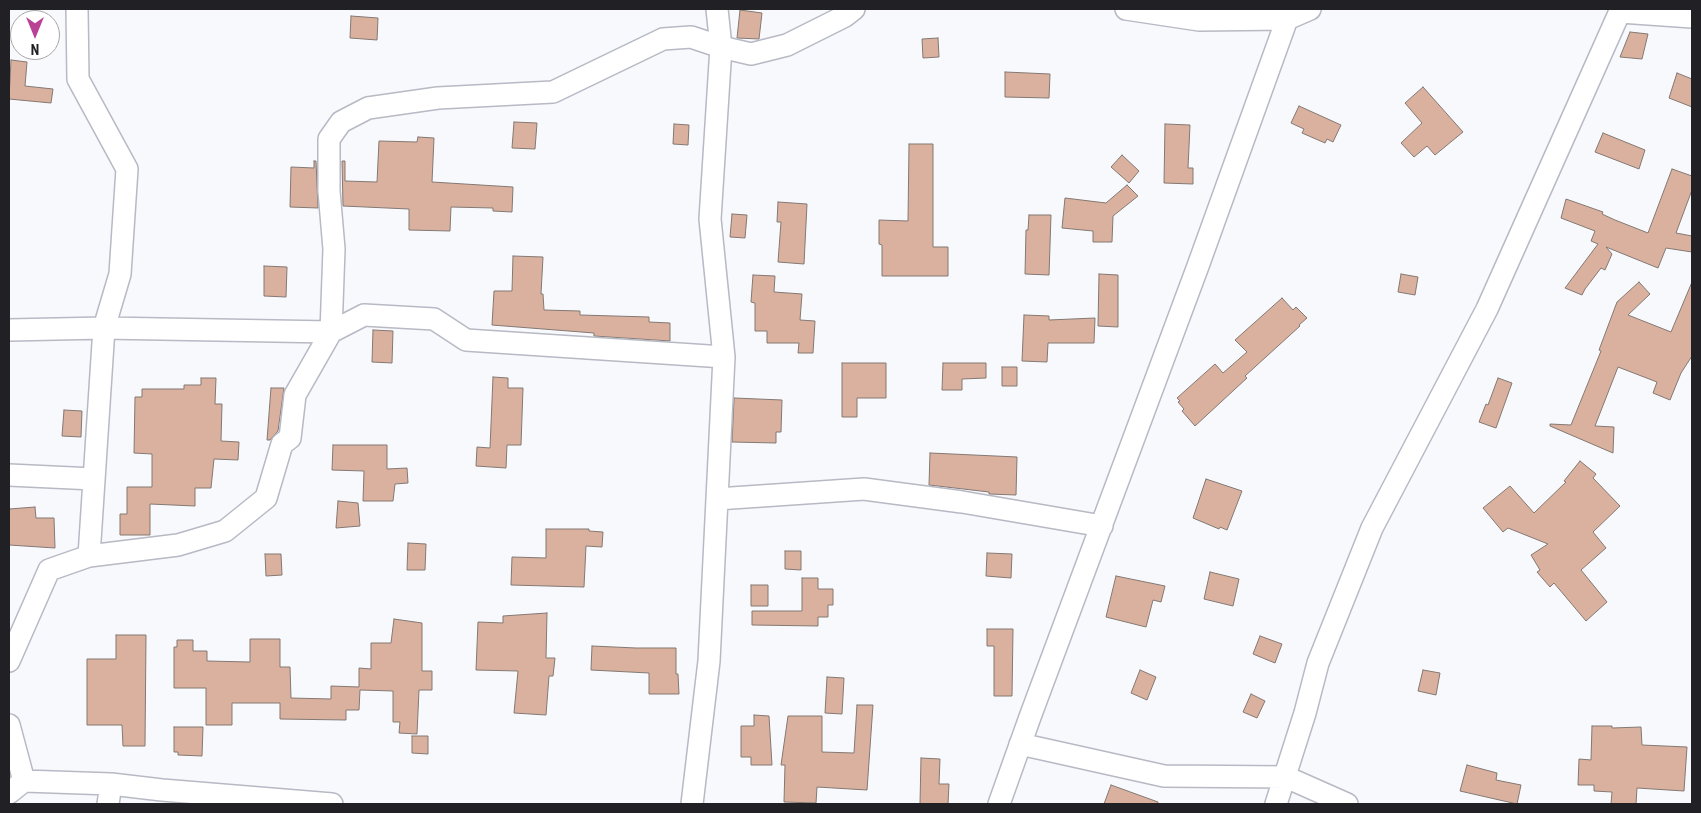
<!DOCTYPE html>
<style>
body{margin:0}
#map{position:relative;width:1701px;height:813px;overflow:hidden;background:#f8f9fd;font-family:"Roboto Condensed",sans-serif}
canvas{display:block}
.frame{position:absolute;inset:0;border:10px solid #212125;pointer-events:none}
.north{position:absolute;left:10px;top:10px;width:50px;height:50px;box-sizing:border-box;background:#fff;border:1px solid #a6a6a8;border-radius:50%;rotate:180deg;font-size:14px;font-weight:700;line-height:20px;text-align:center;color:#212125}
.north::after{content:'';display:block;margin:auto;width:18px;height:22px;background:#ba4296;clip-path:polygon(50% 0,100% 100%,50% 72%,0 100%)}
</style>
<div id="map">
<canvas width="1701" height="813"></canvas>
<div class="frame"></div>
<div class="north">N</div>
</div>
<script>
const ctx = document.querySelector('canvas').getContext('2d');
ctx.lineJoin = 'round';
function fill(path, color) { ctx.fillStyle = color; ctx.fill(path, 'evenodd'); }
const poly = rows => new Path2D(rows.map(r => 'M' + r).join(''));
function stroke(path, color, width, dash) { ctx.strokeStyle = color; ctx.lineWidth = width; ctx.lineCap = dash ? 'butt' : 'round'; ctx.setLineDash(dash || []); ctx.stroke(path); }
const building = poly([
 [740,10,762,13,759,39,737,38,740,10],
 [351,16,378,18,377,40,350,38,351,16],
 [1630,32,1648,34,1642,59,1620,57,1630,32],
 [938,38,939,57,923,58,922,39,938,38],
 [11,60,27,62,25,86,53,89,51,103,9,99,11,60],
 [1005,72,1050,74,1049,98,1005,97,1005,72],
 [1677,73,1692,79,1692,107,1669,98,1677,73],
 [1423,87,1463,132,1435,155,1427,146,1414,157,1401,143,1422,123,1405,103,1423,87],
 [1299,106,1341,125,1333,142,1327,139,1325,143,1302,133,1304,129,1291,123,1299,106],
 [514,122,537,123,535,149,512,148,514,122],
 [674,124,689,125,688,145,673,144,674,124],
 [1165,124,1190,125,1188,168,1193,168,1193,184,1164,183,1165,124],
 [1603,133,1645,150,1639,169,1595,152,1603,133],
 [418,137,434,138,432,182,513,187,512,212,493,211,493,208,451,207,450,231,409,230,409,209,343,206,342,161,345,161,345,181,377,182,379,141,417,142,418,137],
 [909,144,933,144,933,247,948,247,948,276,882,276,882,245,879,244,879,220,908,221,909,144],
 [1122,155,1139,171,1129,183,1111,167,1122,155],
 [314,161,316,161,318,208,290,207,291,167,314,168,314,161],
 [1672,169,1692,176,1692,190,1676,233,1692,236,1692,252,1666,248,1658,268,1606,247,1612,254,1605,270,1601,268,1585,289,1582,295,1565,288,1598,244,1591,241,1595,231,1561,218,1566,199,1603,212,1602,214,1615,220,1648,233,1672,169],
 [1127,185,1138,196,1113,216,1112,242,1093,242,1093,231,1062,228,1065,198,1106,203,1127,185],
 [778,202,807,204,804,264,778,262,781,222,777,222,778,202],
 [732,214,747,215,745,238,730,237,732,214],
 [1029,215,1051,215,1049,275,1025,274,1026,230,1028,230,1029,215],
 [513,256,543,257,541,294,543,294,544,310,580,311,580,315,649,317,649,322,670,323,670,341,594,336,594,333,492,325,494,291,512,291,513,256],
 [264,266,287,267,286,297,264,296,264,266],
 [1099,274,1118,275,1118,327,1098,326,1099,274],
 [1401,274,1418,277,1415,295,1398,292,1401,274],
 [753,275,775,276,774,292,802,294,800,320,815,321,813,353,798,353,799,343,767,343,767,331,755,331,755,303,751,302,753,275],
 [1639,282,1650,294,1628,315,1671,332,1692,282,1692,356,1681,373,1670,400,1653,393,1657,382,1618,367,1595,426,1614,427,1613,453,1550,426,1550,424,1571,425,1601,351,1599,350,1617,302,1639,282],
 [1282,298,1293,310,1296,307,1307,318,1299,325,1300,326,1245,376,1247,378,1195,426,1182,411,1184,409,1178,402,1180,401,1177,398,1215,364,1223,373,1247,352,1235,340,1282,298],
 [1024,315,1049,316,1049,320,1095,318,1094,343,1048,343,1047,362,1022,361,1024,315],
 [373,330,393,331,392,363,372,362,373,330],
 [842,363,886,363,886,398,857,398,857,417,842,417,842,363],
 [943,363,986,363,986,378,962,379,962,390,942,390,943,363],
 [1002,367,1017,367,1017,386,1002,386,1002,367],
 [493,377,508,378,508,388,523,388,521,445,507,445,506,468,476,466,477,447,490,448,493,377],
 [201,378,216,378,215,404,222,404,221,441,239,442,238,460,214,459,211,488,195,488,195,506,150,504,150,535,120,535,120,514,127,514,127,487,152,487,152,454,134,453,135,397,142,397,142,389,184,389,184,385,201,385,201,378],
 [1498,378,1512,383,1496,428,1479,422,1486,404,1488,405,1498,378],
 [271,388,284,388,278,431,270,440,267,440,271,388],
 [734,398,782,400,781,432,776,432,776,443,732,442,734,398],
 [64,410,82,411,81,437,62,436,64,410],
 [333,445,387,445,387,469,407,468,408,483,395,484,393,501,363,501,364,471,332,470,333,445],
 [930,453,1017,457,1016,495,989,494,989,492,929,485,930,453],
 [1580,461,1596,474,1593,478,1620,506,1593,532,1606,548,1581,570,1607,602,1586,621,1554,583,1550,587,1537,572,1540,570,1531,555,1548,544,1508,528,1503,532,1483,508,1510,486,1534,513,1566,482,1564,481,1580,461],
 [1206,479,1242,491,1227,530,1220,527,1219,529,1193,518,1206,479],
 [338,501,358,503,360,526,336,528,338,501],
 [35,507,36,518,54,518,55,548,9,545,9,509,35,507],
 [546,529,589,529,589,531,603,532,602,547,586,546,584,587,511,585,512,557,546,558,546,529],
 [408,543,426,544,425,570,407,570,408,543],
 [785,551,801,551,801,570,785,569,785,551],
 [987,553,1012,554,1011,578,986,576,987,553],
 [265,554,281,554,282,575,266,576,265,554],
 [1210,572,1239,579,1233,606,1204,599,1210,572],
 [1116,576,1165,586,1161,602,1153,600,1146,627,1106,617,1116,576],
 [802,578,818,578,818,589,833,589,833,605,828,605,828,617,818,617,818,626,752,625,752,611,802,611,802,578],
 [751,585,768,585,768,606,751,606,751,585],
 [547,613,546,658,555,658,553,676,549,676,546,715,514,713,518,671,476,670,478,622,503,623,503,616,547,613],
 [394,619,422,623,422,671,432,671,432,690,419,690,417,734,399,733,400,722,393,722,393,691,360,690,359,710,346,710,346,720,280,719,280,703,232,703,232,725,206,725,206,688,174,688,174,647,177,647,177,640,193,640,193,651,207,651,207,661,250,662,250,639,280,639,280,667,290,667,291,698,331,699,331,686,359,687,359,668,371,669,371,643,391,643,394,619],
 [987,629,1013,629,1012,696,994,696,994,646,987,646,987,629],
 [116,635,146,635,145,746,123,746,122,725,87,725,87,659,116,659,116,635],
 [1260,636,1282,644,1275,663,1253,654,1260,636],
 [592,646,636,648,676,648,676,674,678,674,679,694,649,694,649,673,591,670,592,646],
 [1140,670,1156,677,1147,700,1131,693,1140,670],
 [1423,670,1440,673,1436,695,1418,691,1423,670],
 [827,677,844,678,842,714,825,713,827,677],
 [1251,694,1265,701,1257,718,1243,712,1251,694],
 [857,705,873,705,867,790,817,787,816,803,784,802,785,765,781,765,788,716,822,716,822,752,854,753,857,705],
 [754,715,769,716,772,765,751,765,751,757,741,757,741,726,754,726,754,715],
 [1592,726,1612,726,1612,728,1641,727,1642,745,1687,747,1684,791,1637,788,1636,804,1611,804,1612,792,1594,791,1594,785,1578,785,1579,759,1591,760,1592,726],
 [174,727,203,727,202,756,178,755,178,752,174,752,174,727],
 [412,736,428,736,428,754,412,753,412,736],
 [921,758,940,759,939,784,949,784,948,804,920,804,921,758],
 [1467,765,1497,773,1496,780,1521,785,1517,804,1460,791,1467,765],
 [1111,785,1158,802,1158,804,1104,804,1111,785]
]);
fill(building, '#dab19e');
stroke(building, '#837873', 1);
const street = poly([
 [77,9,78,79,127,169,120,274,104,328,89,556],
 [1126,9,1199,20,1287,19,1310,9],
 [1620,12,1692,17],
 [9,330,104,328,331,332,364,315,434,319,466,340,724,357],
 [9,475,94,479],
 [717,499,864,489,962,502,1102,526],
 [9,661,49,570,89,556,178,545,225,531,266,498,282,444,290,438,295,395,331,332,334,249,329,191,329,139,341,122,368,108,438,98,553,92,663,39,691,37,721,47,751,54,787,45,845,16,854,9],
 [9,725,24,781],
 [1020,744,1164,776,1286,777,1347,804],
 [9,793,24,781,111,784,162,790,332,804],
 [108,804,111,784],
 [692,804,709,661,724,357,710,219,721,47,717,9],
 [999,804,1030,717,1198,266,1287,19],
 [1276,804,1305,713,1318,663,1372,528,1487,309,1621,9]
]);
stroke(street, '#b7b9c4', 24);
stroke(street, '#fff', 21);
</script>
